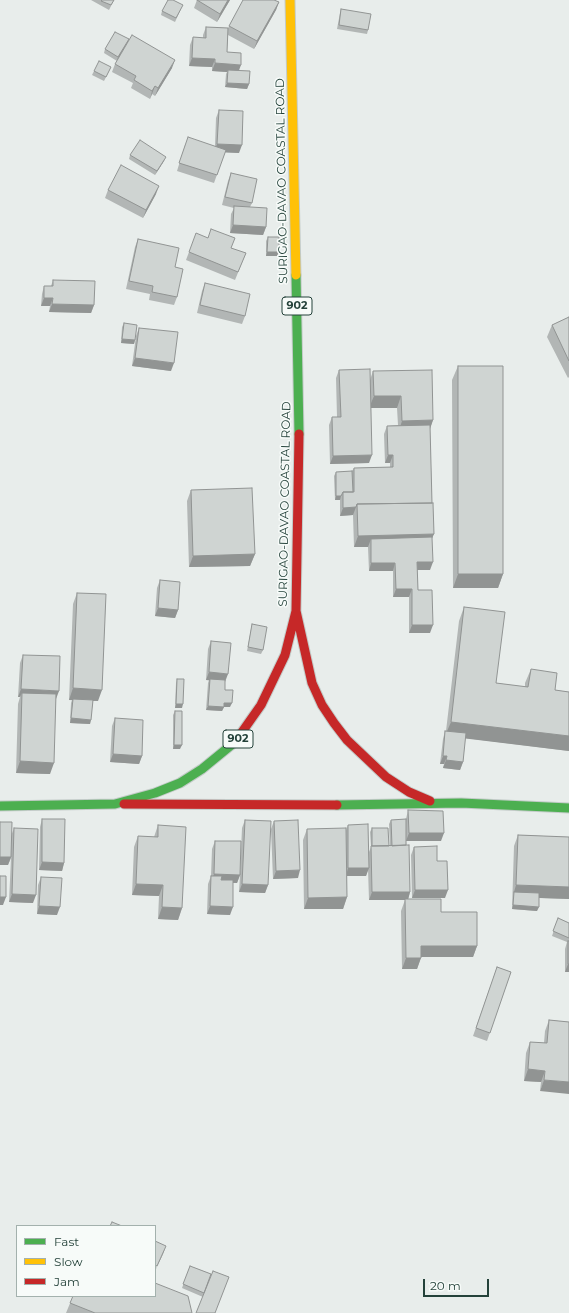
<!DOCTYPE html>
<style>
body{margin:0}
#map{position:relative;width:569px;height:1313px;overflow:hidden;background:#e8edeb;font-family:Montserrat,sans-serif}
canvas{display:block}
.legend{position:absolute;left:16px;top:1225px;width:140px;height:72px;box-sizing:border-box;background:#f7fbf9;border:1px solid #a3b1ad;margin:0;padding:5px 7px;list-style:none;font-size:12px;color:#24423a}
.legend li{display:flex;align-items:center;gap:8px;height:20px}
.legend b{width:20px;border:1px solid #a3b1ad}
.scale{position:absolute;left:423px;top:1279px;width:66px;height:18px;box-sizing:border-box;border:2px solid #24423a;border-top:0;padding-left:5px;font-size:12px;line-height:14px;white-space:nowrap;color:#24423a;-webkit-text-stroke:3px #f7fbf9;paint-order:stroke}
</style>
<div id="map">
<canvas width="569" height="1313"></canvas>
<ul class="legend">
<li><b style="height:5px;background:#4caf50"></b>Fast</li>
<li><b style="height:5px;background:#ffc107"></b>Slow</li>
<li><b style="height:5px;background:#c62828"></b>Jam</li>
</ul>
<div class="scale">20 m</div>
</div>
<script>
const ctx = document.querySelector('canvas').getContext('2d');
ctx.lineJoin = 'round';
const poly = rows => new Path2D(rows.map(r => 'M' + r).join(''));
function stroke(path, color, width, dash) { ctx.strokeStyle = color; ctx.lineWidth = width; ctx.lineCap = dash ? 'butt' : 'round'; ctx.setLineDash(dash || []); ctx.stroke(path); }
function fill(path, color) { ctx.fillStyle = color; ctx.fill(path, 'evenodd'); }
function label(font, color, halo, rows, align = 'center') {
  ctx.font = font + ' Montserrat,sans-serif'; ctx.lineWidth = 3; ctx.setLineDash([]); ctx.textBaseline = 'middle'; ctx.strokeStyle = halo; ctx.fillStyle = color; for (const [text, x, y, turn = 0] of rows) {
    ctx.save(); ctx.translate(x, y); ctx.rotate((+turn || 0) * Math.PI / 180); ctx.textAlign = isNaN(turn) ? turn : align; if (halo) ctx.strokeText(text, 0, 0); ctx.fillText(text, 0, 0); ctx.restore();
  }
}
const fast = poly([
 [296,275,299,434],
 [337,805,461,803,569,808],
 [0,806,115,804,155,793,180,783,202,769,235,742]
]);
const slow = poly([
 [290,0,296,275]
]);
const jam = poly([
 [296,611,312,683,322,705,334,723,347,740,386,777,409,792,430,801],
 [235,742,261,705,285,655,296,611,299,434],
 [124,804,337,805]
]);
stroke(fast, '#c3cbc8', 11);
stroke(slow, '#c3cbc8', 11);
stroke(jam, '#c3cbc8', 11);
stroke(fast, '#4caf50', 9);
stroke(slow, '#ffc107', 9);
stroke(jam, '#c62828', 9);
fill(poly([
 [91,0,114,0,109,10],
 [197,0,230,0,217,22,194,8],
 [279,2,276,10,254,49,228,35,227,52,239,71,249,84,247,89,225,87,226,74,227,72,212,71,212,67,189,66,190,45,193,37,203,38,203,35,206,27,228,28,229,26],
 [181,9,175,22,161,15,162,11],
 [341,9,368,30,367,34,337,29,340,13],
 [129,39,127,43,117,61,104,53,105,49],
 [115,64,172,68,155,96,152,94,150,99,131,88,133,83,112,72],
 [111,67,104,81,92,75,94,71],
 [219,110,239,153,225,152,214,183,177,171,185,145,215,146,216,118],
 [130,155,164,161,155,175,129,159],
 [231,173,252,203,250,207,266,227,263,235,230,233,231,214,234,208,222,205,228,181],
 [108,190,156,194,143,218,105,198],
 [268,237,277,256,266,256,266,241],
 [138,239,175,267,177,297,174,305,149,300,150,294,126,289,135,247],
 [231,248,246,253,235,280,186,260,189,252],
 [53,280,94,305,91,313,49,312,50,306,41,306,42,294,44,286,51,286],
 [205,283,245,316,242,324,197,313,202,291],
 [569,317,569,377,568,378,547,337,552,325],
 [124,323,135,340,134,344,121,343,122,327],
 [139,328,171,371,132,366,136,336],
 [458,366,503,574,498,588,453,588,452,380],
 [339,370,370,380,373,371,433,420,430,428,432,503,434,534,432,537,430,570,417,570,418,590,430,633,409,633,409,597,393,597,393,571,369,571,368,547,354,547,353,515,340,516,340,500,335,500,334,476,336,472,352,471,354,468,390,467,390,463,385,463,384,434,387,426,398,425,397,408,371,408,369,463,330,464,329,425,332,417,337,417,336,378],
 [191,490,255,554,250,566,189,567,187,501],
 [160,580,178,610,175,618,155,616,157,588],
 [77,593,98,701,93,701,90,724,70,723,71,703,72,700,69,700,73,604],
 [464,607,496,683,525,687,525,683,531,669,555,690,569,692,569,751,465,738,463,762,460,770,443,768,444,764,440,764,443,739,445,731,446,731,459,621],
 [252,624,263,650,261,654,247,651,251,629],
 [211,641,225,681,225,690,230,707,224,707,222,711,206,710,208,683,209,680,206,680,208,649],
 [23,655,56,699,50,774,16,773,18,704,20,697,18,697,20,663],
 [177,679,182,708,175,708,176,683],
 [175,711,180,749,173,749,173,715],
 [115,718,142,756,139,764,110,762,112,726],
 [408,810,441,841,406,841,410,892,408,899,441,912,477,946,473,957,421,957,417,969,402,969,401,911,405,900,369,900,368,869,366,876,347,876,347,897,343,909,304,909,303,840,307,829,346,830,348,825,369,852,371,847,370,832,372,828,389,846,390,846,389,824,391,820,406,819],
 [42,819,64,863,62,871,39,870,40,827],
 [245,820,268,885,265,893,239,892,240,875,237,883,233,883,230,915,207,914,208,884,211,876,212,849,215,841,240,873,242,828],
 [274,821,298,878,273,879,271,829],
 [158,825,182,908,178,920,158,919,159,896,132,895,134,847,138,836,154,837],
 [14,828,33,903,9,902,11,858,8,865,11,836],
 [518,835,569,837,569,899,539,898,537,911,512,909,514,846],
 [414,847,437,861,445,898,412,898,411,855],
 [41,877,57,915,37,914,38,885],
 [558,918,569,923,569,972,565,972,565,949,567,942,552,936],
 [497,967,511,972,487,1041,473,1036],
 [549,1020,569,1022,540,1091,541,1082,524,1081,526,1053,530,1042,544,1043,545,1031],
 [190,1266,211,1274,203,1297,182,1288],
 [73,1296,192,1313,66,1313]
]), '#b2b6b5');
fill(poly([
 [228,0,230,0,217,22,220,14],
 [279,2,276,10,254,49,257,41],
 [129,39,127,43,117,61,118,57],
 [192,58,215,59,212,67,189,66],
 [175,60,172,68,155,96,158,88],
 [215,63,241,65,238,73,228,70,227,72,212,71],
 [227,83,249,84,247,89,225,87],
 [155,86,152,94,150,99,152,91],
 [217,144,242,145,239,153,214,152],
 [166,157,164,161,155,175,157,171],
 [159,186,156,194,143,218,146,210],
 [233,225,266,227,263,235,230,233],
 [267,252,279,252,277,256,266,256],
 [44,298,53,298,50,306,41,306],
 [52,304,94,305,91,313,49,312],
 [122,339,135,340,134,344,121,343],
 [135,358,174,363,171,371,132,366],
 [374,396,401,396,397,408,369,408],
 [433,420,429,432,398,433,402,421],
 [372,455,369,463,330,464,333,456],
 [388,455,393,455,390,463,385,463],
 [336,496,341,496,340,500,335,500],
 [356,507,353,515,340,516,343,508],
 [434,534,429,545,371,539,368,547,354,547,358,536],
 [255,554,250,566,189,567,193,556],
 [417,562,433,562,430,570,414,570],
 [371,563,395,563,393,571,369,571],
 [458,574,503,574,498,588,453,588],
 [396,589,412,589,409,597,393,597],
 [158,608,178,610,175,618,155,616],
 [412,625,433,625,430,633,409,633],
 [209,672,228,674,225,682,206,680],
 [73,688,102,690,98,701,69,700],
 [21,689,59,691,56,699,22,693,20,697,18,697],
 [224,703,232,703,230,707,223,707],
 [176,704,183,704,182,708,175,708],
 [208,706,224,707,222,711,206,710],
 [71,718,91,720,90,724,70,723],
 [451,722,569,736,569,751,445,736],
 [174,745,182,745,180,749,173,749],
 [113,754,142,756,139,764,110,762],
 [443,756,447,756,444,764,440,764],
 [446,760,463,762,460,770,443,768],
 [20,761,54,763,50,774,16,773],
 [409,833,444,833,441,841,406,841],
 [0,857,11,857,8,865,0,865],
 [42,862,64,863,62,871,39,870],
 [348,868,369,868,366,876,346,876],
 [300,870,298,878,273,879,276,871],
 [214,874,240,875,237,883,211,882],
 [136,884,163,885,159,896,132,895],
 [242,884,268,885,265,893,239,892],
 [516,885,569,887,569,899,514,897,514,892],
 [415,890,448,890,445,898,412,898],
 [372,892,410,892,408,900,369,900],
 [12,894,36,895,33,903,9,902],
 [0,897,6,897,3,905,0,905],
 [347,897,343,909,304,909,308,898],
 [513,905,539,907,537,911,512,909],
 [39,906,60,907,57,915,37,914],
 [210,906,233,907,230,915,207,914],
 [162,907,182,908,178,920,158,919],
 [421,946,477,946,473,957,417,957],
 [406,958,421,958,417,969,402,969],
 [568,964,569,964,569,972,565,972],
 [528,1069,545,1071,541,1082,524,1081],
 [544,1080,569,1082,569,1094,540,1091],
 [166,1246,163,1254,155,1271,157,1266]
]), '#919493');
const building = poly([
 [102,0,114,0,111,5,101,1,102,0],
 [168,0,173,0,183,5,176,18,162,11,168,0],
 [197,0,228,0,220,14,197,0],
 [243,0,274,0,279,2,257,41,229,26,243,0],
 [341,9,371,14,368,30,339,25,341,9],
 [206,27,228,28,227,52,241,53,241,65,215,63,215,59,192,58,193,37,206,38,206,27],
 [115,32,129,39,118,57,105,49,115,32],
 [132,35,175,60,158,88,155,86,152,91,134,80,136,76,115,64,132,35],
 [99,61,111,67,106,77,94,71,99,61],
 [228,70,250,71,249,84,227,83,228,70],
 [219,110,243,111,242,145,217,144,219,110],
 [188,137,226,150,217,175,179,163,188,137],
 [140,140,166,157,157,171,130,155,140,140],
 [121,165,159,186,146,210,108,190,121,165],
 [231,173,257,179,252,203,225,197,231,173],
 [234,206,267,208,266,227,233,225,234,206],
 [211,229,235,238,231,248,246,253,238,272,189,252,196,233,208,238,211,229],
 [268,237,279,237,279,252,267,252,268,237],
 [138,239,179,248,175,267,183,269,177,297,152,292,153,286,129,281,138,239],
 [53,280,95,281,94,305,52,304,53,298,44,298,44,286,53,286,53,280],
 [205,283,250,294,245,316,200,305,205,283],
 [569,317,569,361,552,325,569,317],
 [124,323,137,325,135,340,122,339,124,323],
 [139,328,178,332,174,363,135,358,139,328],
 [458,366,503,366,503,574,458,574,458,366],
 [370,369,372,455,333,456,332,417,341,417,339,370,370,369],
 [432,370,433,420,402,421,401,396,374,396,373,371,432,370],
 [430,425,432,503,357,504,356,507,343,508,343,492,354,492,354,468,393,467,393,455,388,455,387,426,430,425],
 [352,471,353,492,343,492,341,496,336,496,336,472,352,471],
 [252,488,255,554,193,556,191,490,252,488],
 [433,503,434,534,358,536,357,504,433,503],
 [432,537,433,562,417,562,418,590,432,590,433,625,412,625,412,589,396,589,395,563,371,563,371,539,432,537],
 [160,580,180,582,178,610,158,608,160,580],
 [77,593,106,594,102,690,73,688,77,593],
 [464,607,505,612,496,683,528,687,531,669,557,673,555,690,569,692,569,736,451,722,464,607],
 [252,624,267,627,263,650,248,647,252,624],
 [211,641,231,643,228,674,209,672,211,641],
 [23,655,60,656,59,691,21,689,23,655],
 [177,679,184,679,183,704,176,704,177,679],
 [210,679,225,680,225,690,233,690,232,703,224,703,224,707,208,706,210,679],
 [22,693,56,694,54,763,20,761,22,693],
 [73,699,93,700,91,720,71,718,73,699],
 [175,711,182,711,182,745,174,745,175,711],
 [115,718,143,720,142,756,113,754,115,718],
 [445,731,466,733,463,762,446,760,447,756,443,756,445,731],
 [408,810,443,811,444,833,409,833,408,810],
 [42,819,65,819,64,863,42,862,42,819],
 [406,819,406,845,392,846,391,820,406,819],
 [245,820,271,821,268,885,242,884,245,820],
 [298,820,300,870,276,871,274,821,298,820],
 [0,822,12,822,11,857,0,857,0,822],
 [368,824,369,868,348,868,348,825,368,824],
 [158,825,186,827,182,908,162,907,163,885,136,884,138,836,158,837,158,825],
 [14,828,38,829,36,895,12,894,14,828],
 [346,828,347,897,308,898,307,829,346,828],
 [372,828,388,828,389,846,372,846,372,828],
 [518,835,569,837,569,887,516,885,518,835],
 [215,841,241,841,240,875,214,874,215,841],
 [409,845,410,892,372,892,371,846,409,845],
 [437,846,437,861,447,861,448,890,415,890,414,847,437,846],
 [0,876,6,876,6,897,0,897,0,876],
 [211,876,222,876,221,880,233,880,233,907,210,906,211,876],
 [41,877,62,878,60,907,39,906,41,877],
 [514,892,539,893,539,907,513,905,514,892],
 [405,899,441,899,441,912,477,912,477,946,421,946,421,958,406,958,405,899],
 [558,918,569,923,569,938,553,931,558,918],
 [568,941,569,941,569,964,568,964,568,941],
 [497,967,511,972,490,1033,476,1028,497,967],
 [549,1020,569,1022,569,1082,544,1080,545,1071,528,1069,530,1042,547,1043,549,1020],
 [112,1222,122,1226,110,1226,112,1222],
 [155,1241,166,1246,157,1266,155,1265,155,1241],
 [190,1266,211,1274,204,1293,183,1284,190,1266],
 [213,1271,229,1277,215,1313,196,1313,213,1271],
 [155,1283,188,1296,192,1313,95,1313,70,1303,73,1296,155,1296,155,1283]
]);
fill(building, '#cfd4d2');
stroke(building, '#919493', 1);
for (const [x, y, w] of [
 [297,306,30],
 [238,739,30]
]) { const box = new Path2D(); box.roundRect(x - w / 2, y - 9, w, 18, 3); ctx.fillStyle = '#f7fbf9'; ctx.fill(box); stroke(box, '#24423a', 1); }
label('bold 11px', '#24423a', null, [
 ["902",297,306],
 ["902",238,739]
]);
label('12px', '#24423a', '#f7fbf9', [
 ["SURIGAO-DAVAO COASTAL ROAD",282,181,-91],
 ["SURIGAO-DAVAO COASTAL ROAD",285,504,-89]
]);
</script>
